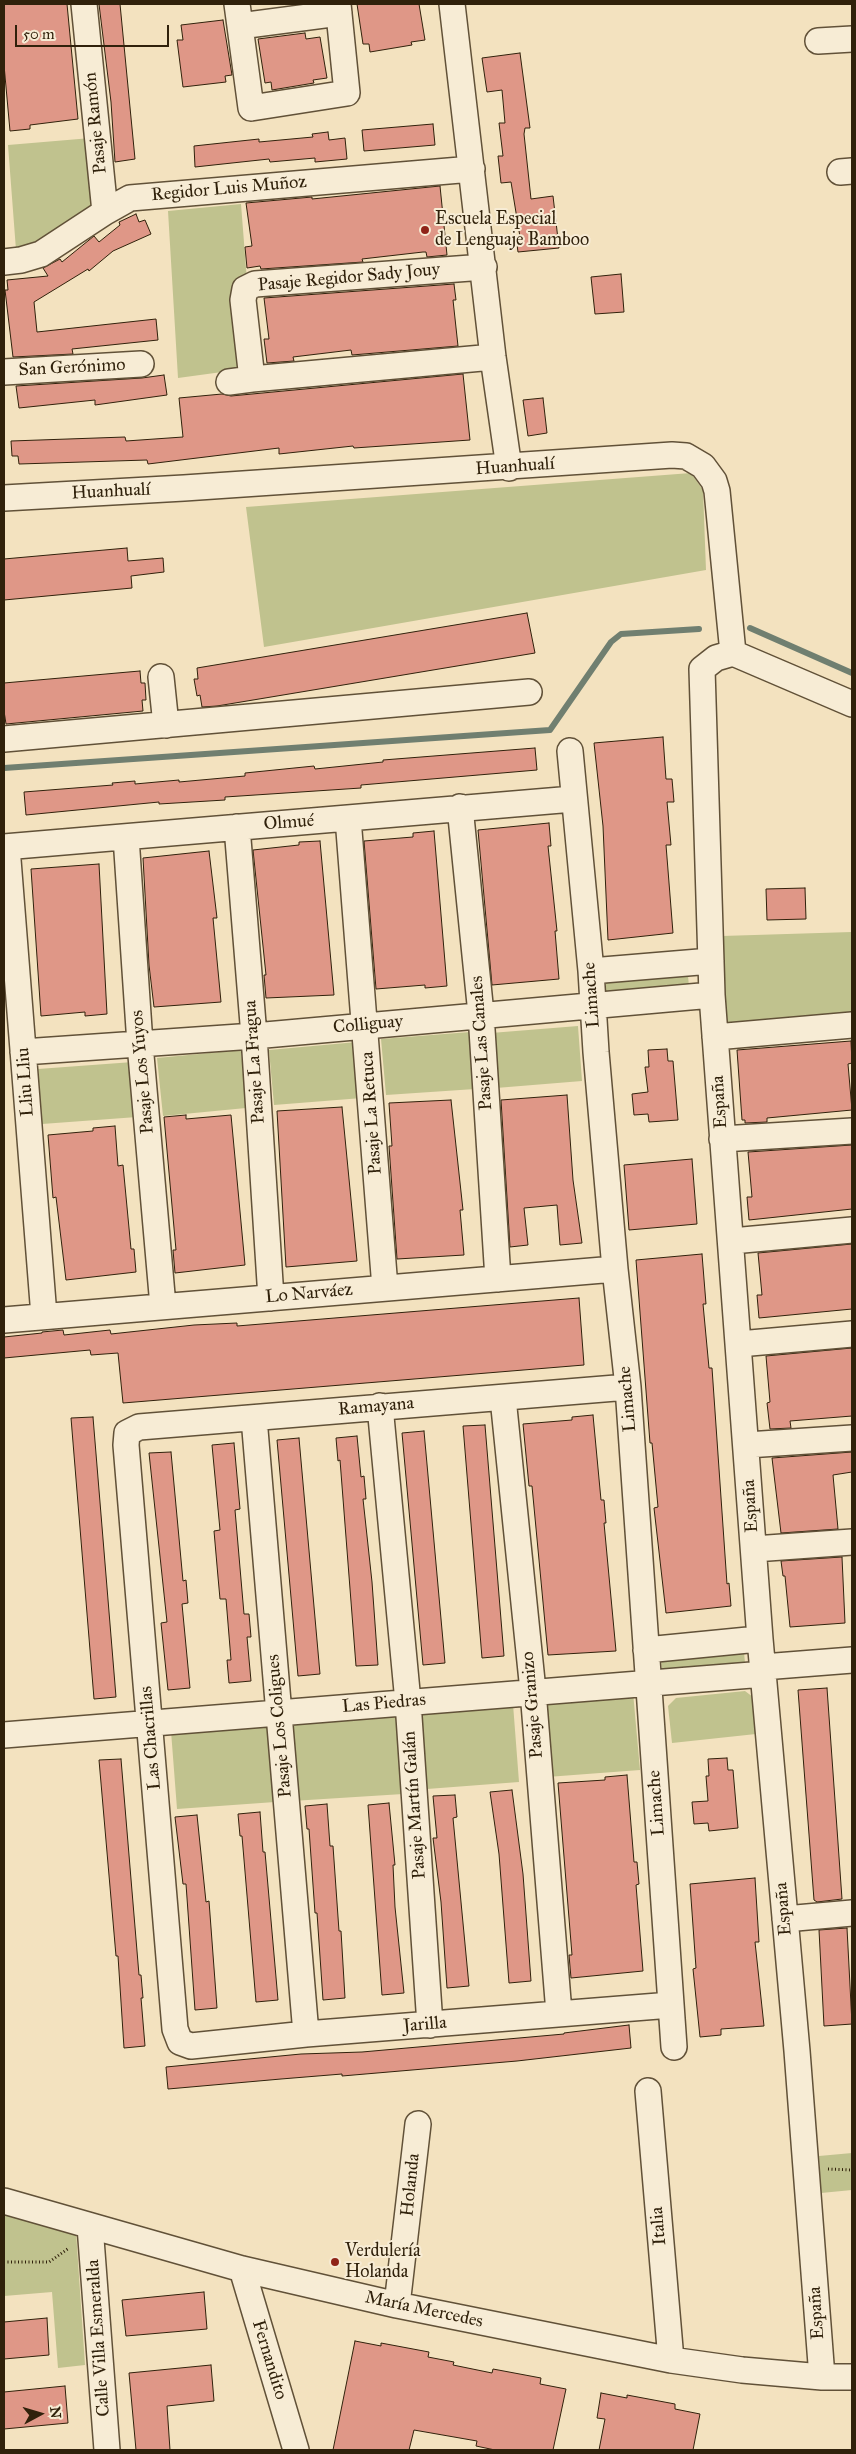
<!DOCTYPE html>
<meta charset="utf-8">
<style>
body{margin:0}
#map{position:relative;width:856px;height:2454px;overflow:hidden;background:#f3e2bf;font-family:"IM FELL Great Primer",serif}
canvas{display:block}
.frame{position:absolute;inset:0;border:5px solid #30210b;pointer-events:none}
.north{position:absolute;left:15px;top:2389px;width:50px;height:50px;-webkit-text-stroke:4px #f7ecd5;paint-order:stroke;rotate:84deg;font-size:14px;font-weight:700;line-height:20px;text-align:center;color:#30210b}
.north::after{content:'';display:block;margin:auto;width:18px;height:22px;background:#30210b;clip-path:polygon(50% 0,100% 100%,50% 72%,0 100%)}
.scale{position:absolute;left:15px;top:25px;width:154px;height:22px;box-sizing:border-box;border:2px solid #30210b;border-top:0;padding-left:6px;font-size:15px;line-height:18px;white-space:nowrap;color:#30210b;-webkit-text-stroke:4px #f7ecd5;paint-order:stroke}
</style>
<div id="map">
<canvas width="856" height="2454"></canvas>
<div class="frame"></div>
<div class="north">N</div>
<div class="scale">50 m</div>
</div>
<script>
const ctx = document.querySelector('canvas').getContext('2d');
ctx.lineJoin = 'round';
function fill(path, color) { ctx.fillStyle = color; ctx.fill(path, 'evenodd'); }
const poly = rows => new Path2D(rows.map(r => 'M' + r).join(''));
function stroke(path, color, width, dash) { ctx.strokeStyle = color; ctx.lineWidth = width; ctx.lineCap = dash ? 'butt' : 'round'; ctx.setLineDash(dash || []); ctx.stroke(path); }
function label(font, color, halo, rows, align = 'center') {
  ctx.font = font + ' "IM FELL Great Primer",serif'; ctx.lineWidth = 4; ctx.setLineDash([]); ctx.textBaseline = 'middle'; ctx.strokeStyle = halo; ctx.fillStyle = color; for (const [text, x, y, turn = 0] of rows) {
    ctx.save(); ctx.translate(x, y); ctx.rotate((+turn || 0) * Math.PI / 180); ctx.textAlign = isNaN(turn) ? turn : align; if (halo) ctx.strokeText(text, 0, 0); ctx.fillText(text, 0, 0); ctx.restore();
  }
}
fill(poly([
 [91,138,97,207,43,244,16,250,8,145],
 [241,204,247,281,244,369,178,378,168,211],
 [691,473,703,490,706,570,264,647,246,507],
 [852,932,852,1019,725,1028,722,936],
 [688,976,689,986,606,994,606,982],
 [578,1026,582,1081,496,1088,491,1033],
 [470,1032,475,1089,386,1095,381,1039],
 [357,1042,362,1098,274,1105,269,1050],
 [241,1050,246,1108,163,1116,157,1058],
 [133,1062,137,1117,42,1124,38,1069],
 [744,1652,745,1663,662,1671,661,1658],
 [745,1691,753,1697,756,1734,672,1743,668,1706,676,1698],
 [633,1692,640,1770,547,1777,542,1699],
 [513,1704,519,1782,427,1789,421,1711],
 [396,1716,403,1794,292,1801,287,1724],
 [268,1724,275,1802,177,1809,171,1731],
 [852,2153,852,2190,821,2193,819,2156],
 [4,2211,76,2232,85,2365,58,2368,52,2292,4,2296]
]), '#c0c28e');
stroke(poly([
 [750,628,852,673],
 [4,768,550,730,611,642,621,634,699,629]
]), '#707f70', 6);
const building = poly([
 [4,4,67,4,78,119,30,125,30,129,10,131,4,65,4,4],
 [99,4,120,4,135,159,115,162,111,102,99,4],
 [357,4,419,4,425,40,411,42,412,45,370,52,369,44,363,44,357,4],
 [223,20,232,75,225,76,226,82,183,87,177,40,183,40,181,25,223,20],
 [305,33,306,39,320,37,327,78,313,80,314,83,272,90,271,82,265,83,258,39,305,33],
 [520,53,530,128,525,128,524,134,531,199,553,196,559,248,518,252,516,237,520,237,511,182,501,183,498,156,503,156,499,123,505,123,502,90,487,92,482,58,520,53],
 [433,124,435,145,364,151,362,130,433,124],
 [328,132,329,140,345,138,347,159,315,162,315,158,270,162,269,159,195,167,194,146,259,139,259,142,313,137,312,134,328,132],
 [440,186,447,255,427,257,426,252,423,252,362,259,363,262,261,269,260,266,247,268,245,247,252,246,246,203,312,197,312,199,440,186],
 [136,214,139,222,145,220,151,234,113,251,89,271,88,269,34,302,37,332,156,319,158,340,72,349,73,354,13,357,5,290,8,290,7,280,48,276,43,268,60,259,62,262,94,236,99,242,120,225,119,222,136,214],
 [621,274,624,312,595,314,591,277,621,274],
 [454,284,456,300,453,300,458,346,352,355,351,350,293,357,294,361,267,363,264,339,269,339,264,298,454,284],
 [463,374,470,440,354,448,353,446,279,454,279,448,148,464,147,460,19,464,18,456,12,456,11,441,125,437,126,441,183,437,179,398,222,394,231,396,463,374],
 [164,375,167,395,95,405,95,400,19,408,16,386,142,378,164,375],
 [543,398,547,433,528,436,523,400,543,398],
 [127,548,128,561,163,558,164,572,131,576,132,588,4,600,4,559,127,548],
 [527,613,535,653,217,706,202,707,200,695,197,696,194,679,198,679,197,668,527,613],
 [140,671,141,683,145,683,146,700,142,700,143,711,6,724,4,711,4,683,140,671],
 [663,737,666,779,672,779,674,802,667,802,671,845,666,845,673,933,608,940,603,826,594,743,663,737],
 [535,748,537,770,361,785,361,788,225,797,225,800,159,804,159,802,26,815,24,792,113,785,112,783,135,781,135,784,179,780,179,782,245,776,245,773,314,766,315,769,383,762,383,760,535,748],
 [549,823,551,846,548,846,557,931,555,931,559,979,492,985,478,830,549,823],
 [434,831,447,986,425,988,425,985,376,989,364,841,413,837,413,833,434,831],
 [320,841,334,995,266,998,264,975,266,975,253,850,299,845,299,842,320,841],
 [209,851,217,918,213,918,221,1002,154,1007,149,965,143,858,209,851],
 [99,864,107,1014,85,1016,85,1012,41,1016,31,869,99,864],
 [805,888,806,919,767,920,766,889,805,888],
 [851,1041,852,1063,848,1064,852,1110,767,1118,767,1122,745,1123,745,1120,742,1120,737,1050,851,1041],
 [667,1049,668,1061,673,1061,678,1120,649,1122,648,1114,634,1115,632,1094,648,1092,645,1067,649,1067,648,1050,667,1049],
 [567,1095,573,1180,582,1243,560,1245,557,1205,524,1208,528,1245,510,1247,501,1100,567,1095],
 [451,1100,463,1210,460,1210,464,1255,397,1259,389,1146,392,1146,389,1103,451,1100],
 [342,1107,357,1261,286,1267,277,1111,342,1107],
 [186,1115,186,1119,231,1115,245,1265,175,1273,173,1250,176,1250,164,1117,186,1115],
 [115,1126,118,1166,123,1165,131,1249,134,1249,136,1272,66,1280,56,1197,53,1198,48,1135,93,1131,93,1128,115,1126],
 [852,1145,852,1209,749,1220,747,1197,752,1197,748,1152,852,1145],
 [692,1159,697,1224,629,1230,624,1165,692,1159],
 [852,1244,852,1309,759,1318,757,1295,762,1295,758,1253,852,1244],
 [702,1254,706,1304,703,1304,709,1368,712,1368,727,1584,729,1583,731,1606,666,1613,654,1508,658,1507,652,1443,650,1443,636,1260,702,1254],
 [579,1298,584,1365,123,1403,118,1353,91,1355,90,1350,4,1358,4,1337,42,1333,42,1332,63,1330,64,1335,110,1330,111,1334,194,1325,237,1323,237,1326,579,1298],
 [852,1348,852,1416,790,1421,791,1428,770,1429,767,1403,770,1402,766,1356,852,1348],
 [593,1415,601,1500,604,1500,606,1523,604,1523,616,1651,548,1655,532,1486,529,1486,523,1424,572,1420,572,1417,593,1415],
 [93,1417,116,1697,94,1699,71,1418,93,1417],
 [485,1425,504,1656,482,1658,463,1426,485,1425],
 [424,1431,445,1663,423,1665,402,1433,424,1431],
 [357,1436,361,1477,364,1476,366,1499,363,1499,372,1582,378,1665,356,1666,340,1460,338,1461,336,1438,357,1436],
 [299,1438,320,1674,298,1676,277,1440,299,1438],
 [234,1443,240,1509,235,1510,244,1614,249,1614,251,1637,247,1637,251,1681,229,1683,227,1660,231,1660,226,1599,220,1599,218,1577,214,1531,220,1530,212,1445,234,1443],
 [171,1452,183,1581,186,1580,188,1603,182,1604,190,1688,168,1690,161,1623,167,1622,149,1453,171,1452],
 [852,1452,852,1472,833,1475,838,1529,781,1533,772,1458,852,1452],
 [842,1557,845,1623,790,1627,785,1576,783,1576,781,1561,842,1557],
 [827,1688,842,1899,817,1902,814,1900,798,1690,827,1688],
 [727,1758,728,1770,733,1770,738,1828,709,1831,708,1823,694,1824,692,1802,708,1801,706,1776,709,1776,708,1759,727,1758],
 [121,1759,139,1975,141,1975,143,1998,141,1998,145,2046,124,2048,118,1956,116,1956,99,1760,121,1759],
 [627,1775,634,1862,637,1862,639,1884,636,1885,643,1971,571,1978,569,1955,572,1955,558,1783,605,1780,605,1777,627,1775],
 [512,1790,523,1874,531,1981,509,1983,499,1854,490,1792,512,1790],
 [455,1795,457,1817,453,1818,469,1986,447,1988,441,1902,433,1838,437,1838,433,1796,455,1795],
 [389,1803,395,1865,393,1865,395,1907,404,1993,382,1995,368,1805,389,1803],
 [327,1804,330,1846,333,1846,339,1931,341,1931,345,1998,323,2000,317,1913,315,1913,309,1829,307,1829,305,1806,327,1804],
 [260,1812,263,1852,265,1852,278,2000,256,2002,242,1836,240,1836,238,1814,260,1812],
 [197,1815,206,1902,209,1901,217,2008,195,2010,186,1884,183,1884,175,1817,197,1815],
 [755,1878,759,1942,755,1942,764,2026,721,2029,721,2035,700,2037,693,1969,696,1968,690,1884,755,1878],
 [847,1928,852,2024,824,2026,819,1930,847,1928],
 [629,2025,631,2048,517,2061,342,2076,342,2074,281,2079,168,2089,166,2067,301,2054,362,2052,564,2034,564,2033,629,2025],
 [204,2292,207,2329,126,2336,122,2300,204,2292],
 [47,2318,49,2355,4,2359,4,2322,47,2318],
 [355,2341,381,2346,381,2343,429,2352,428,2357,454,2362,453,2365,492,2373,493,2369,541,2378,540,2384,566,2389,553,2450,495,2450,476,2446,477,2441,414,2430,409,2450,333,2450,355,2341],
 [211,2365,214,2401,167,2406,170,2450,136,2450,129,2373,211,2365],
 [65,2386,68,2423,4,2429,4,2392,65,2386],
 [601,2393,627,2398,627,2395,675,2404,675,2409,700,2414,693,2450,599,2450,605,2419,597,2418,601,2393]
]);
fill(building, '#df9787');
stroke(building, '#30210b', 1);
const minor = poly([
 [84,4,105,212],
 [237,4,251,108,347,93,338,4],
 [452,4,493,357,509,468],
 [240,26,339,13],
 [818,41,852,39],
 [840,172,852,171],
 [4,262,21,260,41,254,105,212,130,198,472,169],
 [484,267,255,284,245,289,243,300,252,379,493,357],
 [4,372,141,364],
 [229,382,252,379],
 [4,498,184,488,672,455,686,456,703,466,714,481,717,491,733,653],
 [733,653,716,658,702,669,712,995,760,1639,797,2051,822,2377],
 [733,653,852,704],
 [161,677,166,725],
 [4,739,529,692],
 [570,751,591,971,596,1052,615,1269,628,1387,674,2047],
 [460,807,481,1014,498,1279],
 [348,818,385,1288],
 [237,827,254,1036,271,1298],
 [126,837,140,1044,163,1306],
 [4,847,573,799],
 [7,847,44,1316],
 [591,971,711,961],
 [715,1037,852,1025],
 [23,1052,254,1036,712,995],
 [722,1139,852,1131],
 [732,1241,852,1230],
 [4,1320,615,1269],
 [739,1344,852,1334],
 [628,1387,139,1427,127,1433,126,1445,175,2029,180,2042,191,2046,306,2034,671,2005],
 [503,1398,533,1691,559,2013],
 [380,1406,408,1702,430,2025],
 [254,1418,306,2034],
 [747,1445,852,1438],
 [754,1549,852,1542],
 [646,1650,748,1640],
 [763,1667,852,1660],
 [4,1735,764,1674],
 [785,1919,852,1913],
 [648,2091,671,2360],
 [4,2201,242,2269,397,2305,671,2360,742,2370,822,2377,852,2377],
 [90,2226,107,2450],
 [242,2269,296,2450],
 [397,2305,418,2124]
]);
stroke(minor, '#615138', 28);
stroke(poly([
 [828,2169,852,2170],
 [4,2262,49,2262,69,2248]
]), '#30210b', 3, [1, 2.5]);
stroke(minor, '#f7ecd5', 25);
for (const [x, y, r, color] of [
 [425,230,5,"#8f2418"],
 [335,2262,5,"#8f2418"]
]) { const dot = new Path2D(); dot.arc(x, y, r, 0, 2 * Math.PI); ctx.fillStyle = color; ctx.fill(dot); stroke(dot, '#f7ecd5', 2); }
label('18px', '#30210b', '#f7ecd5', [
 ["Pasaje Ramón",96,123,-96],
 ["Regidor Luis Muñoz",229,189,-5],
 ["Pasaje Regidor Sady Jouy",349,278,-5],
 ["San Gerónimo",72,368,-3],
 ["Huanhualí",515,467,-4],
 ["Huanhualí",111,492,-3],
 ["Olmué",289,823,-4],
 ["Limache",592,995,-94],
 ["Colliguay",368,1025,-5],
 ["Pasaje Las Canales",482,1043,-94],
 ["Pasaje La Fragua",255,1062,-94],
 ["Pasaje Los Yuyos",143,1072,-95],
 ["Lliu Lliu",26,1082,-94],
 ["España",720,1102,-94],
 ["Pasaje La Retuca",372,1113,-94],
 ["Lo Narváez",309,1294,-5],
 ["Limache",628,1399,-95],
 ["Ramayana",376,1407,-5],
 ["España",751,1506,-94],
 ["Las Piedras",384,1704,-5],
 ["Pasaje Granizo",533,1705,-95],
 ["Pasaje Los Coligues",280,1726,-95],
 ["Las Chacrillas",151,1738,-95],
 ["Limache",657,1803,-94],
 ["Pasaje Martín Galán",415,1805,-94],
 ["España",784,1909,-95],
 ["Jarilla",425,2025,-5],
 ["Holanda",411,2185,-84],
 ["Italia",659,2226,-95],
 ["María Mercedes",424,2310,12],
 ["España",817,2313,-94],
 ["Calle Villa Esmeralda",99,2338,-94],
 ["Fernandito",269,2360,73]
]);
label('18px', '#30210b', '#f7ecd5', [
 ["Escuela Especial",435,220],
 ["de Lenguaje Bamboo",435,241],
 ["Verdulería",345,2252],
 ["Holanda",345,2273]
], 'left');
</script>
